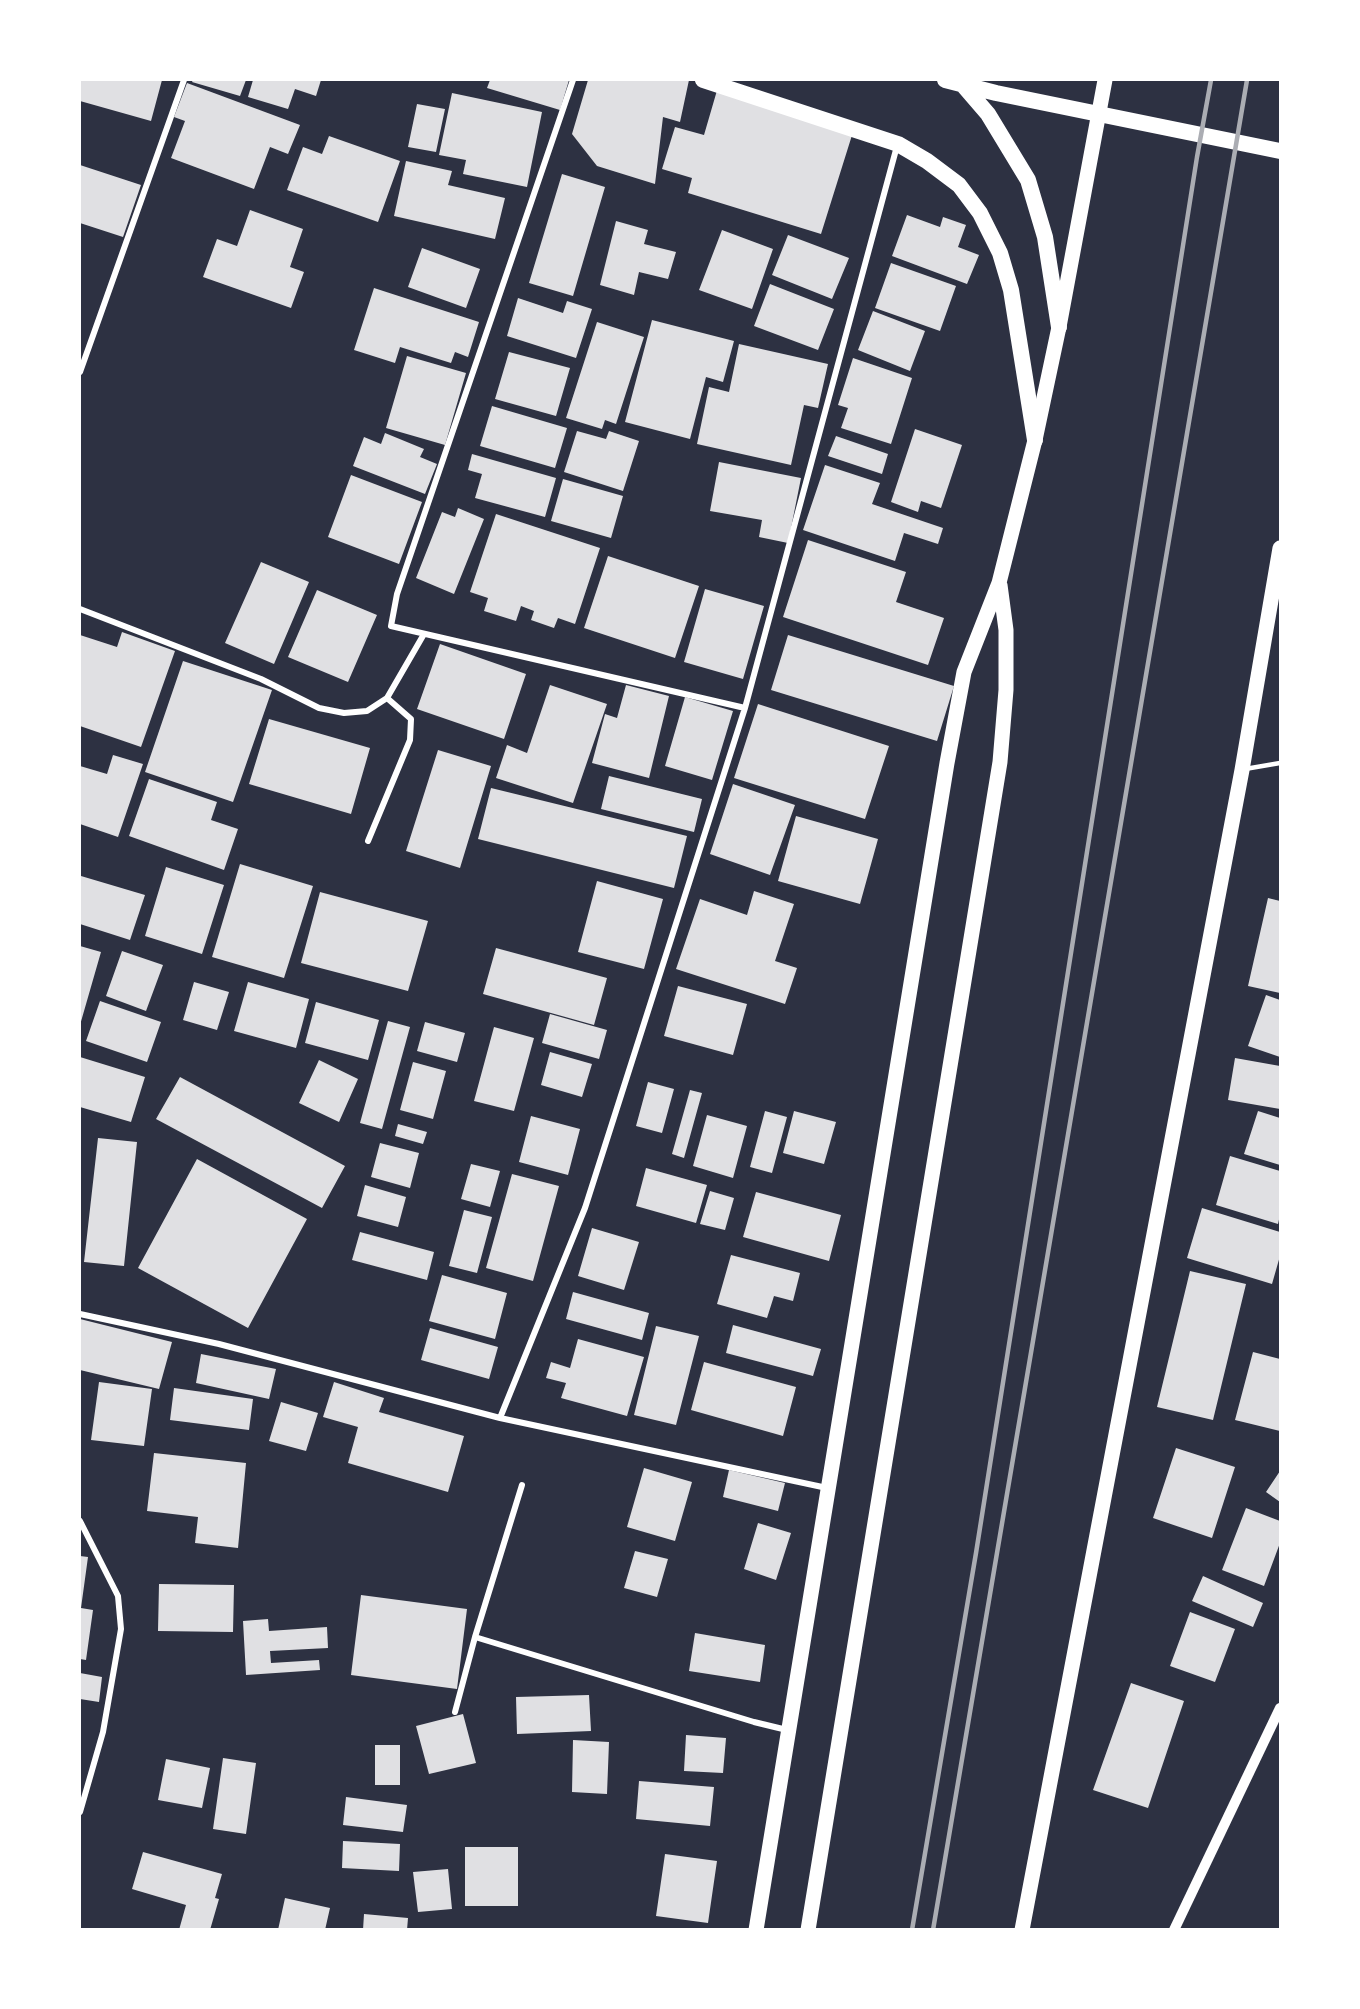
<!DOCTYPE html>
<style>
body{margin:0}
#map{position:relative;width:1360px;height:2009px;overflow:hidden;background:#2d3142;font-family:Ubuntu,sans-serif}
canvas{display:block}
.frame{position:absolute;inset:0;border:81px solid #fff;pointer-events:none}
</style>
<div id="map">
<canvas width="1360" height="2009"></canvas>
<div class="frame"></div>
</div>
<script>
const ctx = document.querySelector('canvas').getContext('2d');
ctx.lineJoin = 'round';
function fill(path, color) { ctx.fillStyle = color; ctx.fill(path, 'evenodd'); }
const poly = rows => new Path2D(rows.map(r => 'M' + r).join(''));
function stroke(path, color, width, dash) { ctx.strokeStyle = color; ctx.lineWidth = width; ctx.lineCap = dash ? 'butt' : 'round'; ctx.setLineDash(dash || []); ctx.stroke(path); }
fill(poly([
 [80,80,162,80,151,121,80,101],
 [193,80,246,80,240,96,192,82],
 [253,80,321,80,316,96,295,89,288,109,248,97],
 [490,80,569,80,560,110,487,88],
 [588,80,689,80,680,122,663,117,655,184,597,166,572,134],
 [187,83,300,125,288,154,270,147,254,189,171,158,185,121,174,117],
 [718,87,853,132,821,234,688,193,692,178,662,169,675,127,704,135],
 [452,93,542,112,527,187,463,174,466,160,439,155],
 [417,104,445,109,436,152,408,147],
 [329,136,400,161,378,222,287,190,303,147,322,154],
 [406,161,452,171,448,185,505,198,495,239,394,216],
 [80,165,141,185,123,237,80,223],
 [562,174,605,187,573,296,529,283],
 [250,210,303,229,290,267,304,272,291,308,203,277,217,239,237,246],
 [907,215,940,227,943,217,966,225,958,247,979,255,967,284,892,256],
 [616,221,648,230,644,244,676,252,668,279,639,272,634,295,600,285],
 [722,230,773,249,752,309,699,290],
 [788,235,849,258,832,299,772,275],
 [422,248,480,269,466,308,408,287],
 [891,263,956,286,940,331,875,308],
 [770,284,834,309,818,350,754,326],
 [374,288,479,322,468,357,455,352,451,363,400,347,395,363,354,350],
 [518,298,563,313,567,301,592,309,576,358,507,336],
 [873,311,925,331,910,371,858,350],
 [652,320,734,341,723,382,706,377,690,439,625,422],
 [597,322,644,337,616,424,605,420,602,429,566,418],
 [739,344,828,364,818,408,804,405,791,465,697,444,709,387,729,392],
 [509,352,570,368,556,416,495,399],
 [407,356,466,373,445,445,386,428],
 [853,358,912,378,891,444,841,428,848,408,838,405],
 [492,406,567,428,555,468,480,446],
 [915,429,962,445,941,508,921,501,918,512,891,502],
 [577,431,606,439,609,431,639,441,623,491,564,472],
 [385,433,424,449,420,457,437,464,425,494,353,466,364,437,381,444],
 [836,436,888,454,882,474,828,456],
 [472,454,556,478,545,517,475,498,482,474,468,470],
 [719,462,801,478,788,543,759,537,762,520,710,511],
 [825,465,880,483,872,504,943,528,938,544,904,533,895,561,803,530],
 [351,475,422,502,399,564,328,537],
 [563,479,623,496,611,538,551,521],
 [458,508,484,519,454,594,416,578,442,512,455,517],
 [496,514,600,548,575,624,558,618,554,628,531,620,534,611,521,606,516,621,484,611,488,598,470,592],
 [808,540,906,572,896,602,944,618,928,665,783,617],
 [608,556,699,586,675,658,584,628],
 [261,562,309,582,274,664,225,643],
 [705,589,764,606,743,679,684,662],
 [317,590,377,615,348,682,288,657],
 [122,632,175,651,141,747,80,726,80,635,117,647],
 [788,635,954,686,937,741,771,690],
 [440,644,526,674,504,739,417,709],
 [183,661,272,690,233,802,145,772],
 [550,685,607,704,573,803,496,778,507,745,527,753],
 [626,685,669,696,649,778,592,763,605,714,617,718],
 [685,697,733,711,712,780,665,766],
 [758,704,889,746,865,819,734,778],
 [269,719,370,748,351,814,249,784],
 [438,750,491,766,460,868,406,851],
 [113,755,143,764,118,837,80,824,80,766,107,774],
 [609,776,702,799,694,832,601,809],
 [149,779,217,802,211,820,238,829,224,870,129,836],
 [733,784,795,805,770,875,710,854],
 [491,788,687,836,674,888,478,839],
 [796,816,878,839,860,904,778,881],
 [240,864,313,886,284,978,212,957],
 [166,867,224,885,202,954,145,936],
 [81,876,145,895,130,940,80,924,80,881],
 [597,881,663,899,644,969,578,952],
 [754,891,794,904,775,961,797,968,785,1004,676,969,700,899,747,915],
 [320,892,428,921,408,991,301,963],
 [1268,898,1280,901,1280,993,1248,986],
 [80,946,101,952,80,1025],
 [496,948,607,978,594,1025,483,994],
 [122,951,163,965,146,1011,106,996],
 [194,982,229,992,217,1030,183,1020],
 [248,982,309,999,296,1048,234,1031],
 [678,986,747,1004,733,1055,664,1036],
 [1266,995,1280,1000,1280,1057,1248,1046],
 [100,1001,161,1022,147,1062,86,1041],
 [316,1002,379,1020,368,1060,305,1043],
 [550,1014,607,1030,599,1059,542,1043],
 [388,1021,410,1027,382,1129,360,1123],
 [425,1022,465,1033,457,1062,417,1051],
 [494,1027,534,1038,514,1111,474,1101],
 [550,1052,592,1064,582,1097,541,1085],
 [80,1057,145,1077,131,1122,80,1107],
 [1235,1058,1280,1066,1280,1109,1228,1100],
 [319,1060,358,1079,339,1122,299,1103],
 [413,1062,446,1071,433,1119,400,1110],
 [180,1077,345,1166,322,1208,156,1119],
 [648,1082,674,1089,662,1133,636,1126],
 [690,1090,702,1093,684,1158,672,1154],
 [765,1111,787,1117,772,1173,750,1167],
 [794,1111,836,1122,824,1164,783,1153],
 [1258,1111,1280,1118,1280,1165,1244,1154],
 [707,1115,747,1126,733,1178,693,1166],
 [531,1116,580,1129,568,1175,519,1162],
 [398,1124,427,1132,423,1144,395,1136],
 [98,1138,137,1142,124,1266,84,1262],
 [380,1143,419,1153,410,1188,371,1177],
 [1230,1156,1280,1171,1280,1215,1278,1224,1216,1205],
 [197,1159,307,1219,248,1328,138,1268],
 [471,1164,500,1171,490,1207,461,1199],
 [646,1168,707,1185,696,1223,636,1206],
 [512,1174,559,1186,533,1281,486,1268],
 [365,1185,406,1197,398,1227,357,1216],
 [710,1191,734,1198,725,1230,700,1224],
 [756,1192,841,1215,829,1261,743,1237],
 [1202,1208,1280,1232,1280,1256,1272,1284,1187,1258],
 [464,1210,492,1217,477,1273,449,1266],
 [592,1228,639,1242,624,1290,578,1276],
 [360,1232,434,1252,427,1280,352,1260],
 [731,1255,800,1273,793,1301,774,1296,767,1318,717,1304],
 [1190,1271,1246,1284,1213,1420,1157,1407],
 [442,1275,507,1293,495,1339,429,1321],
 [573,1292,649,1313,642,1340,566,1319],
 [80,1319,172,1342,159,1389,80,1370],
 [733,1325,821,1349,813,1376,726,1353],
 [656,1326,699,1336,676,1425,634,1415],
 [430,1328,498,1347,489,1379,421,1360],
 [578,1339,644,1357,627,1416,561,1398,566,1383,546,1378,551,1362,570,1368],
 [1253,1352,1280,1359,1280,1431,1235,1420],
 [201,1354,276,1369,269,1399,196,1383],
 [704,1362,796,1387,783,1436,691,1410],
 [99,1382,152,1389,144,1446,91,1440],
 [334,1382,384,1398,379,1412,464,1436,448,1492,348,1463,358,1427,323,1417],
 [174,1388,253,1399,249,1430,170,1420],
 [281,1402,318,1413,306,1451,269,1441],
 [1176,1448,1235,1467,1212,1538,1153,1518],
 [154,1453,246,1463,238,1548,195,1543,198,1517,147,1511],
 [644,1468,692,1482,675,1541,627,1527],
 [729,1470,785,1483,778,1511,723,1497],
 [1280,1471,1280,1502,1266,1492],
 [1246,1508,1280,1521,1280,1543,1264,1586,1222,1570],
 [758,1523,791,1533,776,1580,744,1569],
 [635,1551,668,1559,657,1597,624,1588],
 [80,1556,88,1557,81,1608,93,1610,86,1660,80,1659],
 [1203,1576,1263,1603,1253,1627,1192,1601],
 [159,1584,234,1585,233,1632,158,1631],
 [361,1595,467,1609,457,1689,351,1675],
 [1190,1612,1235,1629,1215,1682,1170,1666],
 [268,1619,269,1631,327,1627,328,1648,270,1651,271,1663,319,1660,320,1670,246,1675,243,1621],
 [695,1633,765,1645,760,1682,689,1671],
 [80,1673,102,1677,99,1702,80,1699],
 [1131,1683,1184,1701,1148,1808,1093,1790],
 [589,1695,591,1731,517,1734,516,1697],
 [463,1714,476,1763,429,1774,416,1726],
 [686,1735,726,1738,723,1773,684,1771],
 [573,1740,609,1742,607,1794,572,1792],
 [375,1745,400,1745,400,1785,375,1785],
 [223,1758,256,1763,246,1834,213,1829],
 [166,1759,210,1768,202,1808,158,1800],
 [639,1781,714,1787,710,1826,636,1819],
 [346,1797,407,1805,403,1832,343,1825],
 [343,1841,400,1844,399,1871,342,1868],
 [465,1847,518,1847,518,1906,465,1906],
 [143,1852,222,1874,215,1898,219,1899,210,1930,179,1930,186,1905,132,1889],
 [665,1854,717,1861,708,1923,656,1916],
 [448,1869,452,1909,418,1912,413,1872],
 [285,1898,330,1908,325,1930,278,1930],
 [364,1914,408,1918,407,1930,363,1930]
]), '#e0e0e3');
stroke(poly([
 [1245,769,1280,763]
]), '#fff', 4.5);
stroke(poly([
 [573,80,397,594,391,626,745,708],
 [80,372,184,80],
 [80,609,261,679,319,708,344,713,367,711,387,698,424,634],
 [368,841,410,740,411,719,387,698],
 [80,1314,219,1344,500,1418,827,1488],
 [500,1418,585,1208,745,708,897,146],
 [522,1485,475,1637,754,1722,787,1730],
 [80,1521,118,1596,121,1629,103,1732,80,1812],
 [455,1712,475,1637]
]), '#fff', 6);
stroke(poly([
 [1174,1930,1280,1708]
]), '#fff', 10);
stroke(poly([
 [756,1930,947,763,964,672,999,583,1035,440,1059,327,1105,80],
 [808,1930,1000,762,1006,690,1006,630,1000,585],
 [1022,1930,1242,770,1280,548]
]), '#fff', 15);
stroke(poly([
 [703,80,898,144,927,161,959,185,980,213,1000,253,1011,290,1035,440],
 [945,80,996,93,1280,151],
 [963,85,988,114,1028,180,1045,237,1059,327]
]), '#fff', 16);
stroke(poly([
 [912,1930,976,1553,1197,157,1211,80],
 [933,1930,1247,80]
]), '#abadb3', 4.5);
</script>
